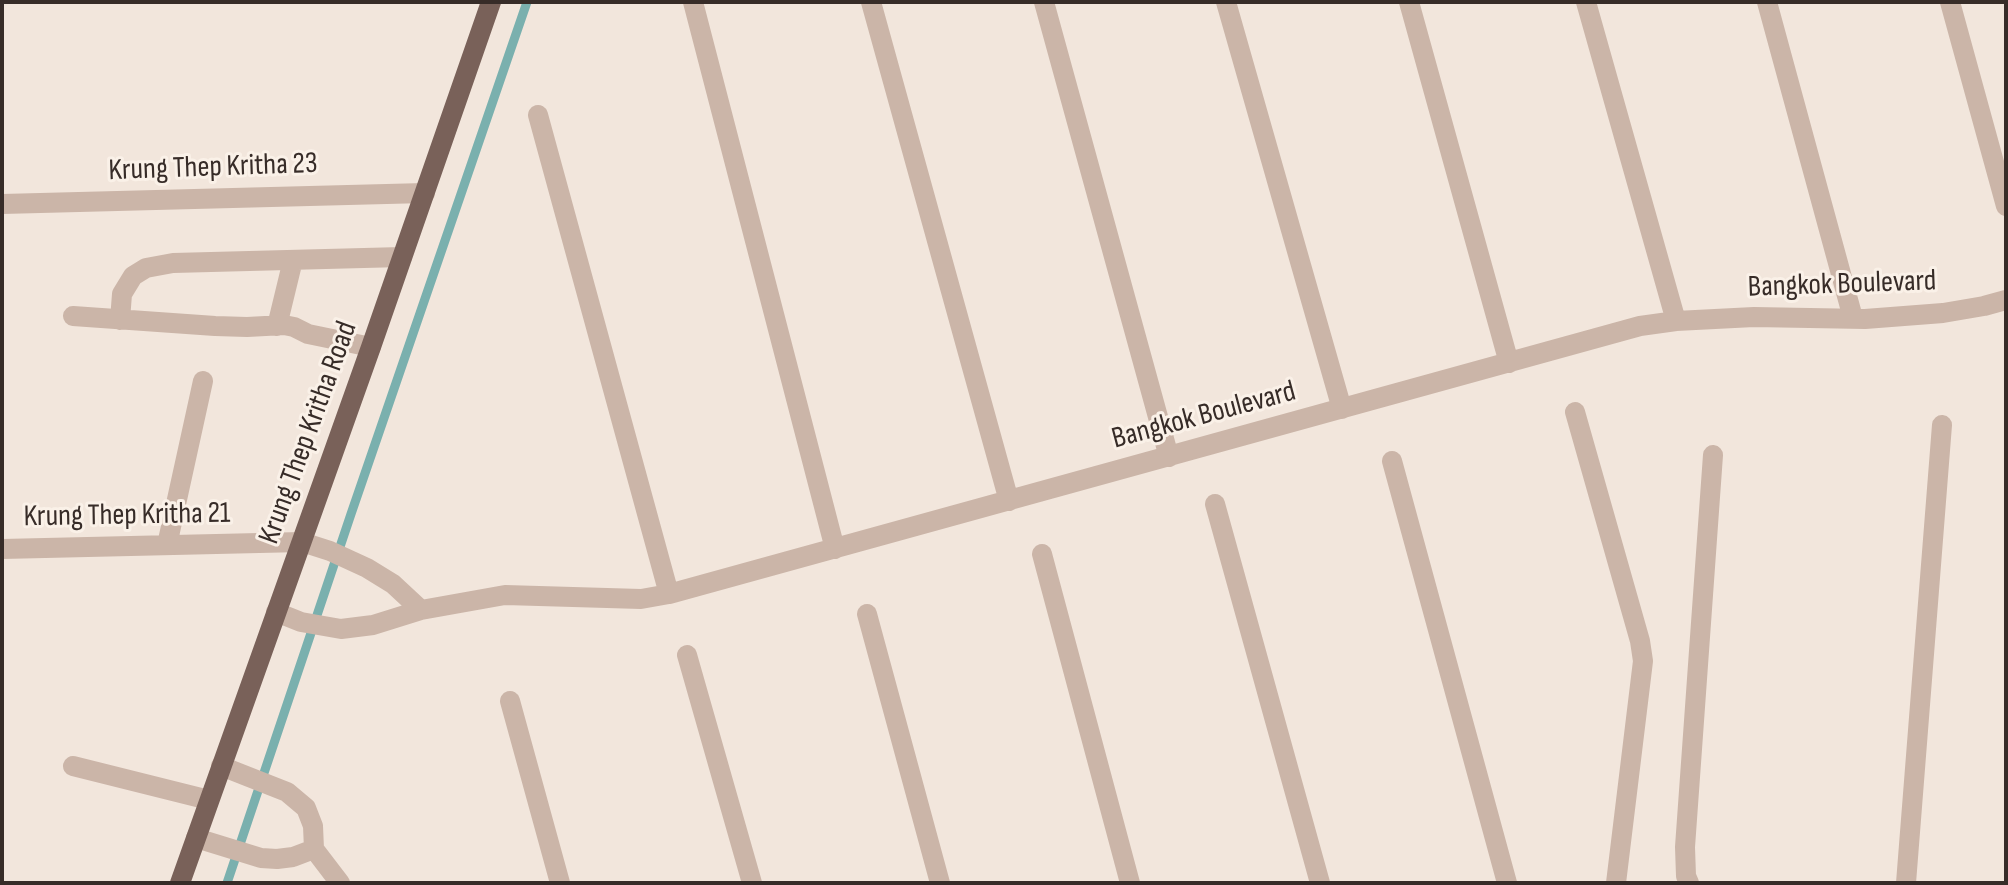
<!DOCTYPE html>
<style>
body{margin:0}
#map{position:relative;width:2008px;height:885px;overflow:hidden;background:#f2e6dc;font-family:"Sofia Sans Condensed",sans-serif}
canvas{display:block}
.frame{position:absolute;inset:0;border:4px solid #372c28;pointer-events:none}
</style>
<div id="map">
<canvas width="2008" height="885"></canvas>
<div class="frame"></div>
</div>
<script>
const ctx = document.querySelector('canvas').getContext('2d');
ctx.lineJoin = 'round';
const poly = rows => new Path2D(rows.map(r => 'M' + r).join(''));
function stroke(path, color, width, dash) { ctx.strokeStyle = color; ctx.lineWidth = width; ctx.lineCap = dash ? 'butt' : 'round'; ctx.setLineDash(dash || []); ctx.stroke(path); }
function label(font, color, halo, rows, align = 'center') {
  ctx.font = font + ' "Sofia Sans Condensed",sans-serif'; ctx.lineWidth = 6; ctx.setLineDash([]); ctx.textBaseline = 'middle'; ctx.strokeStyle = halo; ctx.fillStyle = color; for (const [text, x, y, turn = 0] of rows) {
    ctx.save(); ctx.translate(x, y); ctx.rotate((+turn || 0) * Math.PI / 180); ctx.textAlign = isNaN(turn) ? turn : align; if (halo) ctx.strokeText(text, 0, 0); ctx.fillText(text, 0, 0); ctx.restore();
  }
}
stroke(poly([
 [227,883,351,514,527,2]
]), '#7ab0ae', 9);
stroke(poly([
 [693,2,835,549],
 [871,2,1009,501],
 [1044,2,1169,457],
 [1226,2,1342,409],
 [1409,2,1509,363],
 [1586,2,1676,321],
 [1767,2,1853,318],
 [1950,2,2006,206],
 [538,115,669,594],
 [2,204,425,193],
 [73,316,215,326,247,327,284,325,294,327,308,334,371,347],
 [120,320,122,294,133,276,146,268,173,263,402,257],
 [277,326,293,260],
 [1575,412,1640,641,1643,661,1616,883],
 [1392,461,1507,883],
 [1215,504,1320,883],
 [167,545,203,381],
 [2,549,302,542,330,551,367,568,393,584,421,610],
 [1042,554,1130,883],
 [276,612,301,622,341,629,373,625,421,610,505,595,641,599,669,594,1640,326,1676,321,1754,317,1865,319,1943,313,1984,306,2006,300],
 [867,614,940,883],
 [687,655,752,883],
 [510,701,560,883],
 [73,766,209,800],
 [221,766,287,792,306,808,313,826,314,849,340,883],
 [196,838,261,858,277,859,293,857,314,849],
 [1689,883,1686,876,1685,847,1713,455],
 [1906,883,1942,425]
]), '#cbb5a8', 20);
stroke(poly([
 [180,883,371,347,491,2]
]), '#796159', 20);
label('30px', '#372c28', '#faf1e8', [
 ["Krung Thep Kritha 23",213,168,-2],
 ["Bangkok Boulevard",1842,285,-2],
 ["Bangkok Boulevard",1204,416,-15],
 ["Krung Thep Kritha Road",309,433,-70],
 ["Krung Thep Kritha 21",127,516,-1]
]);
</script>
